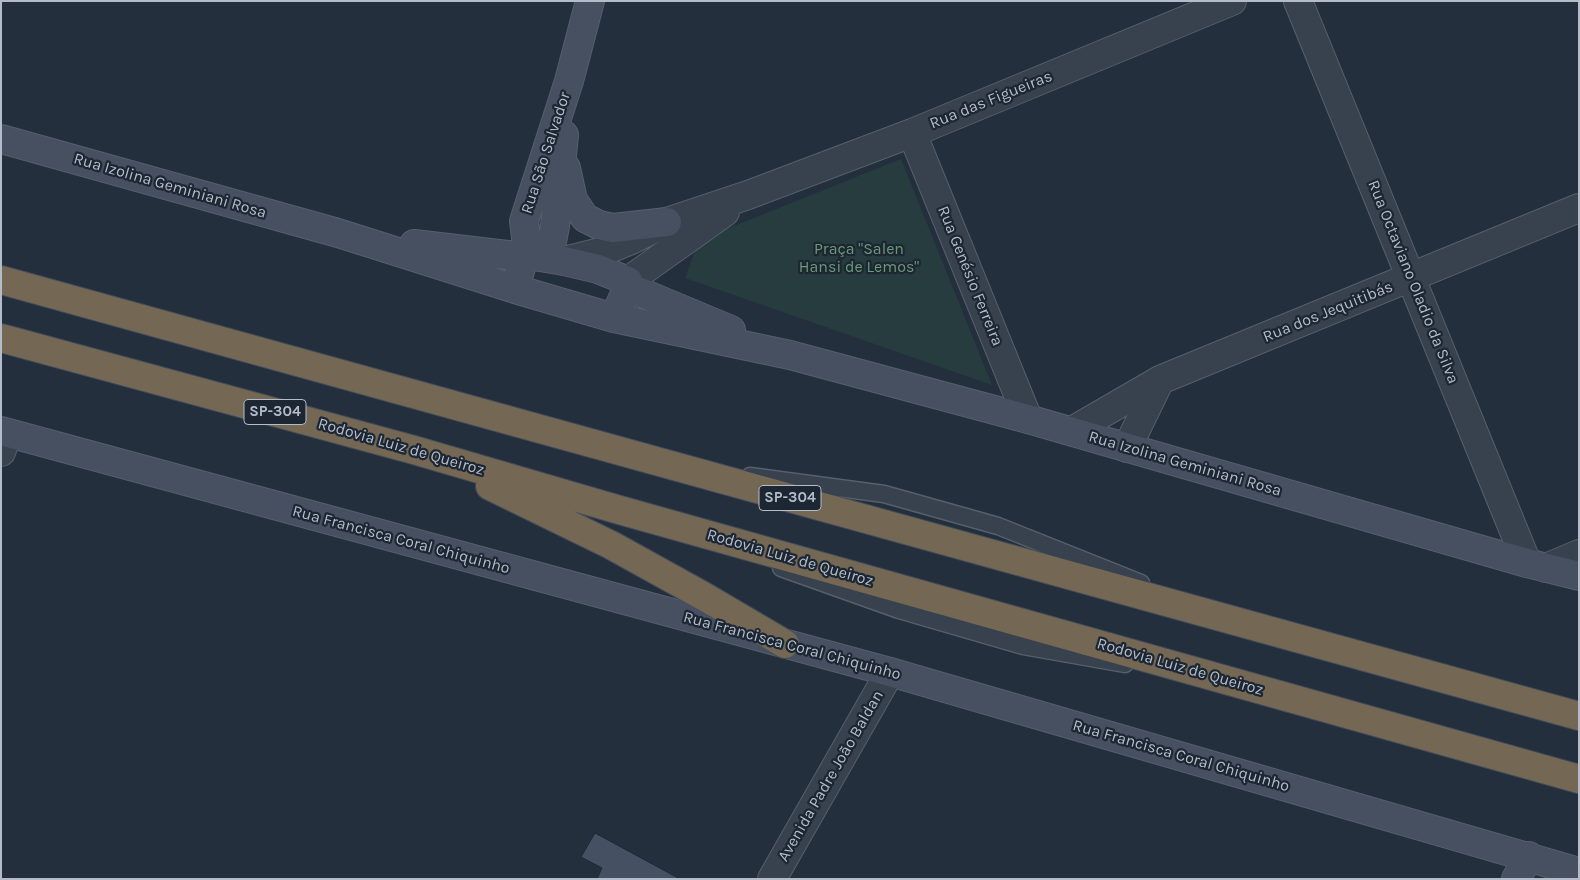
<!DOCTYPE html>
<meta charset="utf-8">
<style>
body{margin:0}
#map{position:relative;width:1580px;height:880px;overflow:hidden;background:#242f3e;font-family:Karla,sans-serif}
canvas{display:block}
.frame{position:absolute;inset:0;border:2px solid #b4bcc9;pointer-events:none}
</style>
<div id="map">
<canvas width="1580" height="880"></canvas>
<div class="frame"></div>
</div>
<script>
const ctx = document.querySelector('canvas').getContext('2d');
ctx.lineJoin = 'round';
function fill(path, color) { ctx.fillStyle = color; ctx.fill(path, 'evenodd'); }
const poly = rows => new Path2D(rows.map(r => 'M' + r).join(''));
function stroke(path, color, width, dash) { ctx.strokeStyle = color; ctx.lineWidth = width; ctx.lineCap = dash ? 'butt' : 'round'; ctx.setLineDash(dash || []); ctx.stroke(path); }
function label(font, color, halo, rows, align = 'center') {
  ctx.font = font + ' Karla,sans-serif'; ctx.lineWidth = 4.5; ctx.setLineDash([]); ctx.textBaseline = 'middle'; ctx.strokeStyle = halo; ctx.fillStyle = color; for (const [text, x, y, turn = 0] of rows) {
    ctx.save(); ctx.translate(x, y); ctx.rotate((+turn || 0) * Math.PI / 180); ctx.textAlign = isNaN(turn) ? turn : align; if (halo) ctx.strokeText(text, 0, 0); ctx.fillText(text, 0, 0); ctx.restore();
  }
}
fill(poly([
 [901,159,992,385,685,278,699,240]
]), '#263c3f');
const building = poly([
 [595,833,680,879,597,879,602,868,581,857,595,833]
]);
fill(building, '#455162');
stroke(building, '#1f2835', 1);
const lane = poly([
 [750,476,884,494,998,526,1141,583],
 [781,568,899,610,1023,646,1125,664]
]);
const street = poly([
 [1298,1,1527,563],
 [912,133,1028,419],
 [564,261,604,251,631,240,667,222,748,195,912,133,1232,1],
 [628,281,725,212],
 [1072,431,1160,380,1579,208],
 [1127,448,1160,380],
 [1,452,8,433],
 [1546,568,1579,554],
 [772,879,890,672]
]);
const secondary = poly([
 [1,139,338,233,515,289],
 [566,168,573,200,585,218,599,225,613,228,667,222],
 [414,244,524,257],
 [528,255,524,221,569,81,590,1],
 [549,258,555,226,564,135],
 [628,287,731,330],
 [614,318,628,287,628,281,598,269,564,261,528,255,524,257,515,289,614,318,790,355,1028,419,1527,563,1579,576],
 [1,431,890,672,1579,872],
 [1516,879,1529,856]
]);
const highway = poly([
 [1,280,1579,716],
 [1,338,414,450,616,509,1579,779],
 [490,486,611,545,705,597,785,644]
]);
stroke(lane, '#565f6c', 19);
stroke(street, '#565f6c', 30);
stroke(secondary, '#565f6c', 30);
stroke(highway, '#434c59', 30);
stroke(lane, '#38414e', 16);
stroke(street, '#38414e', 28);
stroke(secondary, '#465061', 28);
stroke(highway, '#746855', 28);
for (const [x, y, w] of [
 [275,412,62],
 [790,498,62]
]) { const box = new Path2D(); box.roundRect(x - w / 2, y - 12.5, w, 25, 4); ctx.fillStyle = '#1d2633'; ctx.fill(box); stroke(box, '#b4bcc9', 1); }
label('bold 15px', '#b4bcc9', null, [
 ["SP-304",275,412],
 ["SP-304",790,498]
]);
label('16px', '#b4bcc9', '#1d2633', [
 ["Rua das Figueiras",991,100,-22],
 ["Rua São Salvador",546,153,-72],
 ["Rua Izolina Geminiani Rosa",170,186,16],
 ["Rua Genésio Ferreira",970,276,68],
 ["Rua Octaviano Oladio da Silva",1413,282,68],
 ["Rua dos Jequitibás",1328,312,-22],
 ["Rodovia Luiz de Queiroz",401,447,16],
 ["Rua Izolina Geminiani Rosa",1185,464,16],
 ["Rua Francisca Coral Chiquinho",401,540,15],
 ["Rodovia Luiz de Queiroz",790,558,16],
 ["Rua Francisca Coral Chiquinho",792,646,15],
 ["Rodovia Luiz de Queiroz",1180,667,16],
 ["Rua Francisca Coral Chiquinho",1181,756,16],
 ["Avenida Padre João Baldan",831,776,-60]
]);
label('16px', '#6b9a76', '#1d2633', [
 ["Praça \"Salen",859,249],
 ["Hansi de Lemos\"",859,267]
]);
</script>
